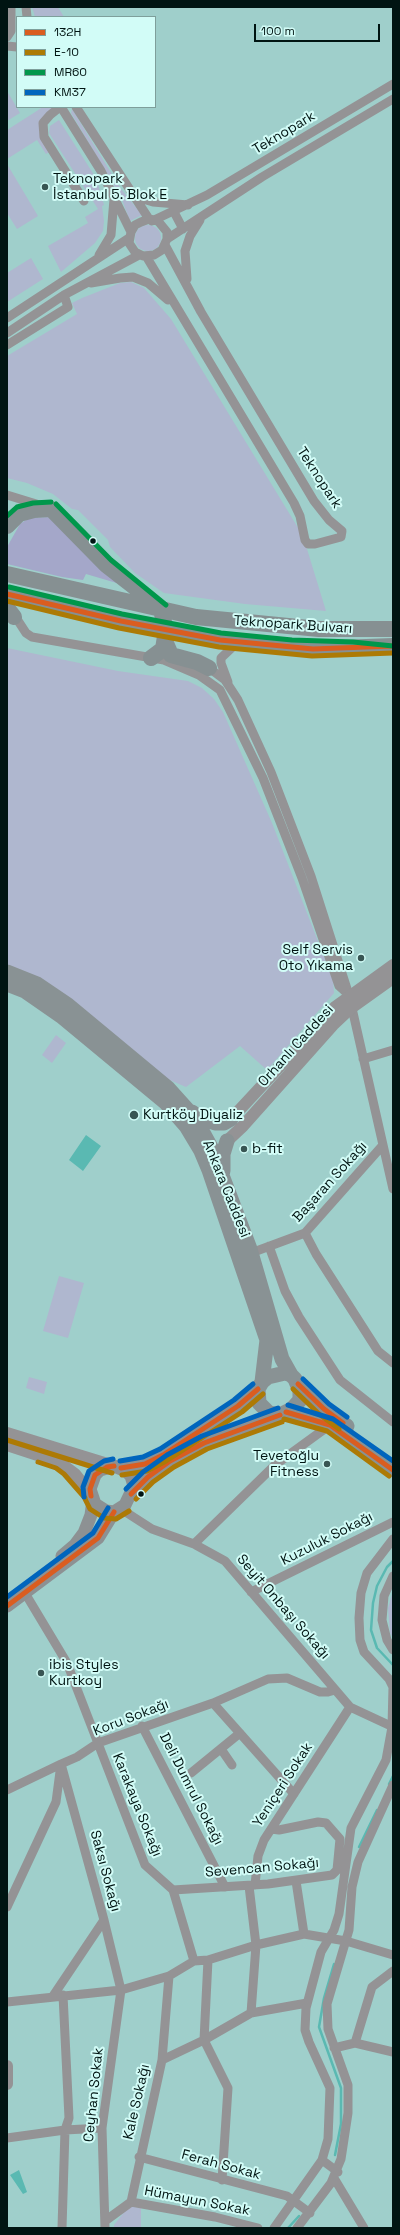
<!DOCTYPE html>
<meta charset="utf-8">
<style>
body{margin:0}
#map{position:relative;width:400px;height:2235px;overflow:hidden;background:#9fcfcb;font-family:"Space Grotesk",sans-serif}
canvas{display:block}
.frame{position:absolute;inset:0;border:8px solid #001412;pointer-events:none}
.legend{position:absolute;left:16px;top:16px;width:140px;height:92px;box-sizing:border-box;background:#d2fcf7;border:1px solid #7e9f9b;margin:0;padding:5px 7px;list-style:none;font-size:12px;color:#001412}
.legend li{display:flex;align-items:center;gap:8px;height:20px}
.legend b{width:20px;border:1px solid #7e9f9b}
.scale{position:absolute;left:254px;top:24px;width:126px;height:18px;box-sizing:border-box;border:2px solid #001412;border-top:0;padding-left:5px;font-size:12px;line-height:14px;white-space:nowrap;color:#001412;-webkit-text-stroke:3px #d2fcf7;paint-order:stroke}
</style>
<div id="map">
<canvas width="400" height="2235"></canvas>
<div class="frame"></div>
<ul class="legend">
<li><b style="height:5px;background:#da5d20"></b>132H</li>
<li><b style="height:5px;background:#ad7a05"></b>E-10</li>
<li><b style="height:5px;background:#00974b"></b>MR60</li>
<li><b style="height:5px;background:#0065bd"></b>KM37</li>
</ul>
<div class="scale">100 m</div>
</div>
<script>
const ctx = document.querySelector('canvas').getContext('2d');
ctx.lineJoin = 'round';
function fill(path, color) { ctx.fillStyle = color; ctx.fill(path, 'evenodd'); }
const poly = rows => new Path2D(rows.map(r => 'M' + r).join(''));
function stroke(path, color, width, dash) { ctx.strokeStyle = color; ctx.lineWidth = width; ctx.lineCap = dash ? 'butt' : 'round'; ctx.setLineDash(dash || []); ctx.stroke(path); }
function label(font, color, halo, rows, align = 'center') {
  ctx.font = font + ' "Space Grotesk",sans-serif'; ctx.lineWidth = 4; ctx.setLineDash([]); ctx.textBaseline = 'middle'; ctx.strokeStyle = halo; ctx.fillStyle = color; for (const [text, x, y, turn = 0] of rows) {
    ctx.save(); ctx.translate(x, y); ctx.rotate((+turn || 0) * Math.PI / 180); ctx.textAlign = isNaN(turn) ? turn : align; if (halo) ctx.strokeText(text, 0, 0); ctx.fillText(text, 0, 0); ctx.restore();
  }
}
fill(poly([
 [32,7,58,7,64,17,35,17],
 [7,91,20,113,7,121],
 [43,107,54,107,40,121,39,131,49,152,46,154,37,140,7,159,7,130],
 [72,109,121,189,142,215,130,221,121,197,71,113],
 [59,120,96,178,104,205,102,206,104,221,103,231,95,243,61,272,48,246,88,223,85,217,98,209,49,133,50,126],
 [7,164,38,216,17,229,7,213],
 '135 238a13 13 0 1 1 26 0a13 13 0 1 1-26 0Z',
 [31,258,43,279,7,302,7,273],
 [131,282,144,288,171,319,303,536,326,611,245,604,164,593,135,573,110,547,108,540,78,510,72,509,53,494,27,483,7,478,7,356,77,314,72,303,82,298,120,283],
 [7,648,118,671,188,681,202,688,214,699,223,712,272,823,333,980,334,993,267,1070,240,1046,186,1087,158,1075,7,966],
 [56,1035,66,1043,52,1063,42,1055],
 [59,1276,84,1283,68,1338,43,1331],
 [29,1377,47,1382,44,1394,26,1388],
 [393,1591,393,1638,390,1633,388,1608],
 [129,2206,141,2208,141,2228,114,2228,114,2225]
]), '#afb7cf');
fill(poly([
 [50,517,120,584,86,574,83,580,62,577,7,564,7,547,20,524,29,518]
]), '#a4a7c9');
fill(poly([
 [86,1135,101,1146,83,1171,69,1160],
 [19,2170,27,2192,23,2194,10,2175]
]), '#5ab9b2');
stroke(poly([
 [393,1561,387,1567,377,1586,373,1603,371,1630,377,1648,393,1665],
 [389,1784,393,1776],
 [359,1847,377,1810],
 [334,1964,324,1998,319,2027,341,2088,341,2124,335,2155],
 [288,2228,299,2216]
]), '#5ab9b2', 2.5);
stroke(poly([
 [26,7,27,17],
 [7,37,11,31,11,7],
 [7,46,17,47],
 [60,107,50,115,43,123,44,137,84,201],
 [61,107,101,171,131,232,129,243,135,252,143,256,154,255,162,250,167,239,167,232,158,221,149,219,141,222,135,225,131,232],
 [76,107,149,219],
 [133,192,143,199,153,202,188,205],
 [174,212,183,229],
 [152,221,207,195,393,84],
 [167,239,262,177,393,99],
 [99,255,111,235,114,199],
 [146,256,294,503,300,516,305,540,308,544,315,544,341,537,342,531,329,520,314,501,201,312,165,245],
 [187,279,185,251,190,236,200,220],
 [91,283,120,278,133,277,148,283,168,300],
 [7,318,129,238],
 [7,333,64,295,139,255],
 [7,345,68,307,64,295],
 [7,495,46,507],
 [13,613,26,633,32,637,164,660,199,675,220,690,263,778,302,878,339,986,349,995],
 [209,668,225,680,238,700,271,772,311,876,349,995,393,1189],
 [228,682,221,663,221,658,238,642],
 [363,1059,393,1050],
 [305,1233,316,1254,378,1351,393,1363],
 [269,1246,285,1291,299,1317,340,1380,393,1422],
 [251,1253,305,1233,383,1145],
 [121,1509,152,1529,194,1544,225,1561,350,1707,393,1727],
 [194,1544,275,1465,330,1425],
 [393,1576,384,1596,382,1620,387,1640,393,1650],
 [251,1592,393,1522],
 [25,1593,67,1663,145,1865,173,1890],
 [213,1703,294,1794],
 [142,1726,225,1887],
 [221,1749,232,1765],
 [191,1773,240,1733],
 [7,1790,61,1764,104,1920,53,1996],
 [296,1881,304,1934],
 [255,1885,258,1856,264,1840,350,1707],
 [249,1886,256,1945,251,2013],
 [173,1890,268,1884,332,1875,337,1870,340,1839,326,1823,318,1822,279,1830,271,1829],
 [173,1890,194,1961],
 [7,1907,56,1802,61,1764,77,1757,98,1743,213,1703,268,1679,287,1678,320,1692,328,1692,335,1690],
 [104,1920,121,1990,102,2128,105,2228],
 [208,1960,204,2040,228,2088,222,2180],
 [393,1971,372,1987,355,2043,393,2052],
 [7,2002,121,1990,169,1976,194,1961,208,1960,256,1945,304,1934,346,1941,393,1955],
 [334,2048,355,2043],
 [162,2060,204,2040,251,2013,307,2003],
 [7,2138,65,2130,102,2128],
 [139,2157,287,2196,310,2213],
 [322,2160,338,2172],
 [334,2178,364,2228],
 [131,2202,215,2217,258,2228],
 [105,2221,131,2202,162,2060,169,1976],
 [62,2228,65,2130,69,2118,63,1995],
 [274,2228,322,2160,328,2139,330,2088,309,2042,305,2030,306,2008,321,1952,334,1930,339,1914,351,1828,386,1760,392,1727,393,1687,389,1679,364,1652,360,1640,359,1618,361,1593,367,1573,393,1539],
 [297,2228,331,2183,341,2159,348,2113,348,2085,328,2029,327,2004,349,1930,352,1887,358,1862,393,1785]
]), '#949395', 9);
stroke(poly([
 [231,1119,335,1007,393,965],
 [227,1141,243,1126,333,1025,351,1008,393,978],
 [7,1433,114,1466],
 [7,1445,59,1462,75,1474,90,1493],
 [7,2066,7,2084]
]), '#949395', 12);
stroke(poly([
 [114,1466,126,1471,131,1476,134,1486,125,1505,114,1512,106,1511,95,1504,90,1489,95,1475,100,1470,114,1466],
 [121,1468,145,1464,163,1455,238,1406,258,1389],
 [131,1494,148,1477,170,1461,204,1443,280,1415],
 [62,1556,75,1545,84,1533,91,1515,93,1500],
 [7,1606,98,1538,114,1512]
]), '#8d9193', 13);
stroke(poly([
 [7,972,37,984,68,1005,168,1088,195,1118,212,1149,250,1249,282,1359,291,1375],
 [7,984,25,991,61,1016,166,1103,186,1126,201,1151,209,1170,267,1340,262,1382],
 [192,1112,200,1118,215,1123,224,1123,231,1119],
 [223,1171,223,1154,227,1141],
 [285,1373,291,1375,295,1379,300,1391,300,1400,292,1409,280,1415,269,1413,259,1403,258,1389,262,1382,268,1377,285,1373],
 [298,1384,324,1409,347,1426],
 [286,1412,321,1421,330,1425,393,1470]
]), '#899294', 15);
stroke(poly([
 [7,526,19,514,34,510,51,509,106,565,151,600,161,610,166,630,163,649,151,658],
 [7,574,196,617,319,629,393,629],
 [7,594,121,621,220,640,313,649,393,646],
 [7,608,14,617],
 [165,641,171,655,197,662,209,668]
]), '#869092', 16);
stroke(poly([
 [7,594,121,621,220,640,313,649,393,646],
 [298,1384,324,1409,343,1423],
 [286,1412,330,1425,393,1470],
 [121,1468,145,1464,163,1455,238,1406,258,1389],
 [131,1494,148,1477,170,1461,204,1443,280,1415],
 [91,1496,90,1489,95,1475,107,1467,114,1466],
 [7,1606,98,1538,114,1512]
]), '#da5d20', 5);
stroke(poly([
 [7,601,119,628,219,647,312,656,393,653],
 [293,1389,319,1414,339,1429],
 [284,1419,327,1431,389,1476],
 [7,1440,112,1473],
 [38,1462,56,1468,64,1474,85,1498],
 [122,1475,147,1471,166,1461,242,1412,263,1394],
 [85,1499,90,1509,104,1518,116,1519,129,1511],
 [136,1499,153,1482,174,1467,207,1449,282,1422]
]), '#ad7a05', 5);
stroke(poly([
 [56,504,111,560,166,605],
 [7,516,17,507,33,503,51,502],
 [9,587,122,614,221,633,292,640,353,642,393,646]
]), '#00974b', 5);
stroke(poly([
 [303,1379,329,1404,347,1417],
 [288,1405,333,1419,393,1461],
 [120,1461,143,1457,160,1449,234,1400,253,1384],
 [126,1489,143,1472,167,1455,202,1436,278,1408],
 [84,1497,83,1487,89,1471,104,1461,113,1459],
 [7,1597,93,1533,108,1508]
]), '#0065bd', 5);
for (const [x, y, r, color] of [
 [45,187,4,"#385553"],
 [93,541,3.5,"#001412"],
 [361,958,4,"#385553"],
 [134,1115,5,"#385553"],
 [244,1149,4,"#385553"],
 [327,1464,4,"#385553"],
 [141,1494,3.5,"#001412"],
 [41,1673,4,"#385553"]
]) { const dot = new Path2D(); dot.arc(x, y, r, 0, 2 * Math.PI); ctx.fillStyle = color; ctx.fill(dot); stroke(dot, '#d2fcf7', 1.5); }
label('14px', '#001412', '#d2fcf7', [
 ["Teknopark",284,133,-31],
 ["Teknopark",319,478,57],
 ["Teknopark Bulvarı",293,625,4],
 ["Orhanlı Caddesi",296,1046,-48],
 ["Başaran Sokağı",330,1182,-48],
 ["Ankara Caddesi",226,1189,68],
 ["Kuzuluk Sokağı",327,1539,-27],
 ["Seyit Onbaşı Sokağı",283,1607,49],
 ["Koru Sokağı",131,1718,-21],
 ["Yeniçeri Sokak",283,1785,-57],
 ["Deli Dumrul Sokağı",191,1789,63],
 ["Karakaya Sokağı",137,1805,68],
 ["Sevencan Sokağı",262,1868,-5],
 ["Saksı Sokağı",105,1871,75],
 ["Ceyhan Sokak",94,2095,-84],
 ["Kale Sokağı",137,2102,-77],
 ["Ferah Sokak",221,2165,15],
 ["Hümayun Sokak",197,2201,11]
]);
label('14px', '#001412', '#d2fcf7', [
 ["Teknopark",53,179],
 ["İstanbul 5. Blok E",53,195],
 ["Self Servis",353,950,"right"],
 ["Oto Yıkama",353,966,"right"],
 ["Kurtköy Diyaliz",143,1115],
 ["b-fit",252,1149],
 ["Tevetoğlu",319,1456,"right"],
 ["Fitness",319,1472,"right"],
 ["ibis Styles",49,1665],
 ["Kurtkoy",49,1681]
], 'left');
</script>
